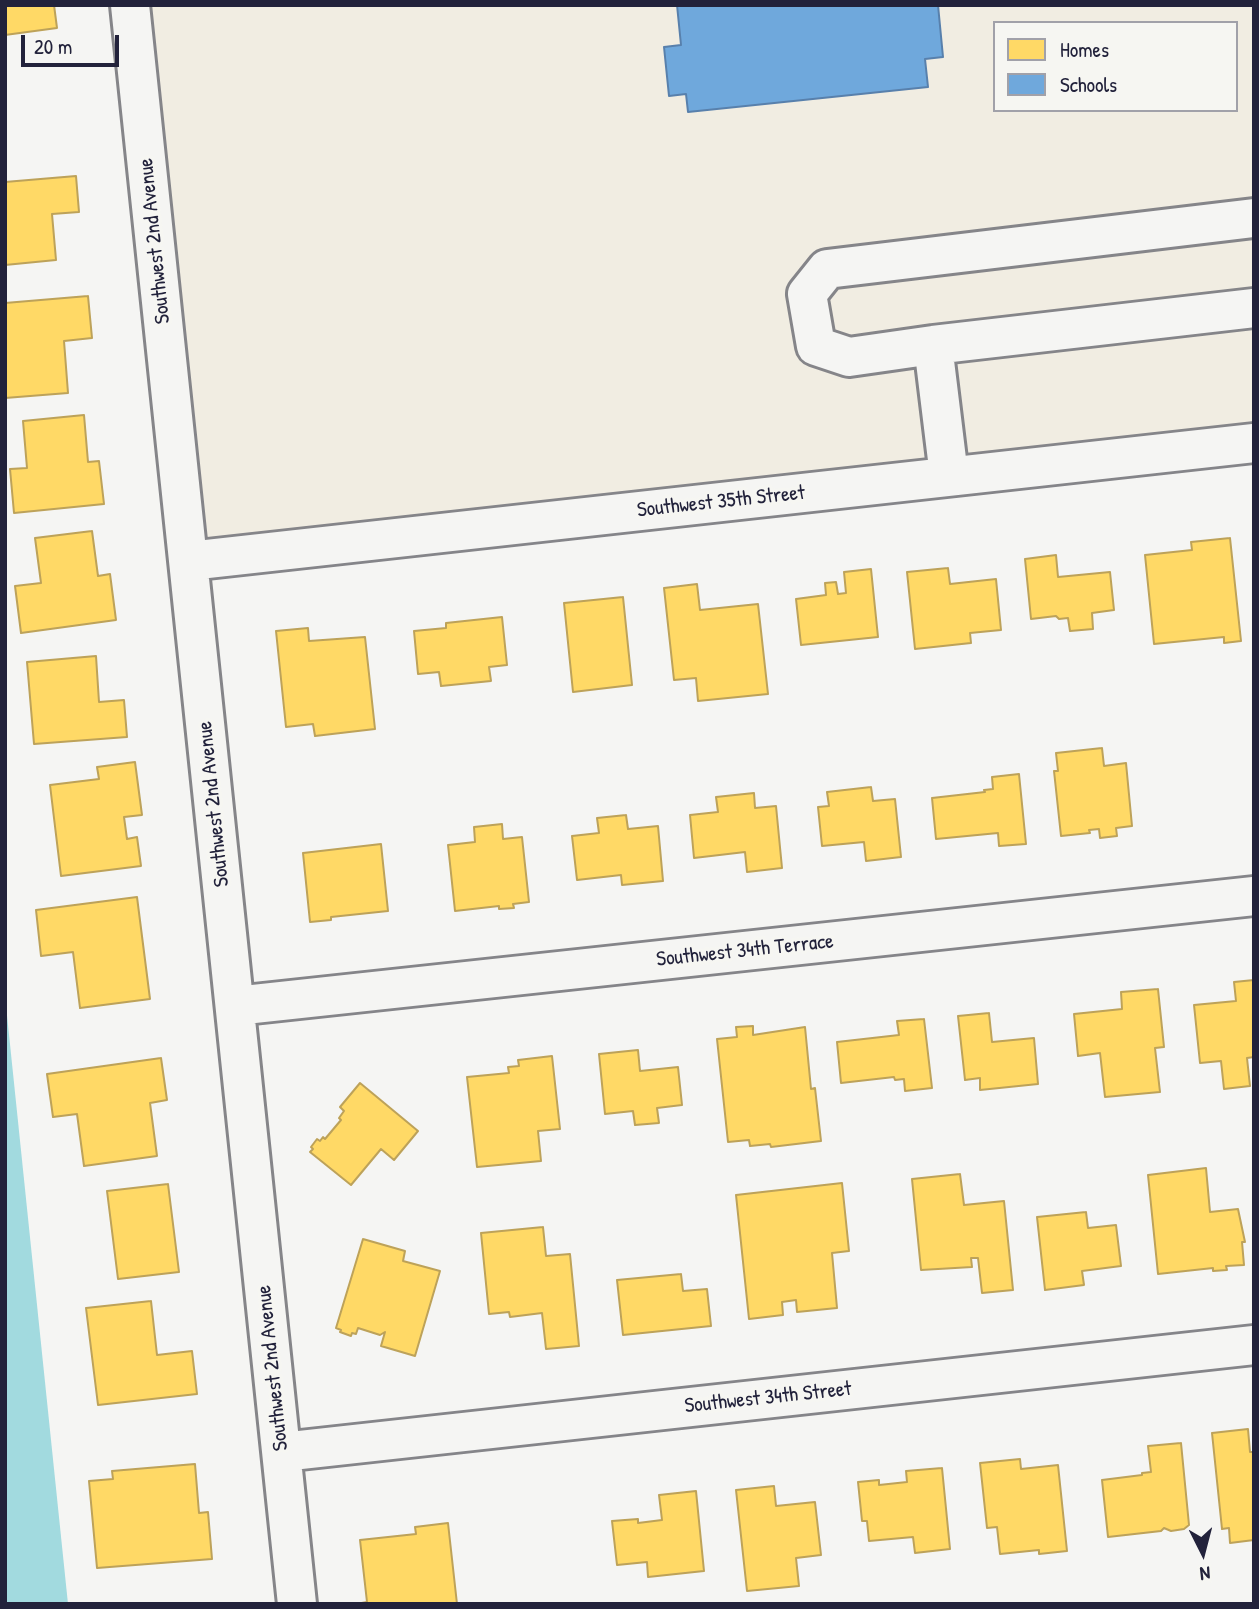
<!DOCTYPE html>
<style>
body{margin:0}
#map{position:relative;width:1259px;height:1609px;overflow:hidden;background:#f5f5f3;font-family:"Patrick Hand",sans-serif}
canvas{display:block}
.frame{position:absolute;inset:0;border:7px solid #22223b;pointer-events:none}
.legend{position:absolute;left:993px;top:21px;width:245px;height:91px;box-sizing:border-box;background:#f6f6f2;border:2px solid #a1a1a9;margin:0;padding:9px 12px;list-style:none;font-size:21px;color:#22223b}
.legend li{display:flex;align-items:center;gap:14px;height:35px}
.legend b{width:35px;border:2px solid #a1a1a9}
.north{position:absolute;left:1168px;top:1518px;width:70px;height:70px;-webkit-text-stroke:5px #f6f6f2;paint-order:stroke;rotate:174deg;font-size:19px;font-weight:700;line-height:28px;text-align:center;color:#22223b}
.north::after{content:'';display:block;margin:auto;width:24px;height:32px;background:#22223b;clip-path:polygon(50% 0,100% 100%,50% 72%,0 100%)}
.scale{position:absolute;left:21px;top:35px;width:98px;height:32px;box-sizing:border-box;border:4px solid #22223b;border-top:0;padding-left:9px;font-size:21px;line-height:24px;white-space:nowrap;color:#22223b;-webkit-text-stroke:5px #f6f6f2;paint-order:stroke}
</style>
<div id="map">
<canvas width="1259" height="1609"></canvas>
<div class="frame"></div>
<ul class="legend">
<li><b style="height:19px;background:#ffd966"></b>Homes</li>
<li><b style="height:19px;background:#6fa8dc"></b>Schools</li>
</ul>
<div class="north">N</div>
<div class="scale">20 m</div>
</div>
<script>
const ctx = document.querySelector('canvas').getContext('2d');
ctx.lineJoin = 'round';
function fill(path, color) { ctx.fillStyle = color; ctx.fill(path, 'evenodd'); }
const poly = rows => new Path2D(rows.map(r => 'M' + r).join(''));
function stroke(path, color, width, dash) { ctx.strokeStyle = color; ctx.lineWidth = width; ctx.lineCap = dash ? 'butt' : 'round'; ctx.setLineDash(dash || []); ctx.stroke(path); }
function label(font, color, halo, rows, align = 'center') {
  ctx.font = font + ' "Patrick Hand",sans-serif'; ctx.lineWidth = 7; ctx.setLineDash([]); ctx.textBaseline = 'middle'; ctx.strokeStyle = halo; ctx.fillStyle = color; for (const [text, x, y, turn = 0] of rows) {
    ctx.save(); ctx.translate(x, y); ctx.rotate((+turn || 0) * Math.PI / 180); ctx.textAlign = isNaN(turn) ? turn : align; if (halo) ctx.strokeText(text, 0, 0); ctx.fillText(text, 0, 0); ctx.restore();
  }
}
fill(poly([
 [131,5,1254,5,1254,445,189,561],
 [995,23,1236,23,1236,110,995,110]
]), '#f1ede2');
fill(poly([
 [5,996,68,1604,5,1604]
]), '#a2dadf');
const homes = poly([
 [5,5,54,5,57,28,5,35,5,5],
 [76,176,79,212,52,214,56,260,5,265,5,182,76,176],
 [88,296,92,338,64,341,68,393,5,398,5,303,88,296],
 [84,415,88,462,99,461,104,504,14,513,10,469,27,468,23,421,84,415],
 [92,531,98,576,110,574,116,620,21,633,15,586,41,583,35,538,92,531],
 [1230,538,1241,641,1224,643,1224,637,1154,644,1145,555,1192,550,1191,542,1230,538],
 [1056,555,1058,577,1110,572,1114,610,1092,613,1093,629,1070,631,1068,618,1059,619,1056,616,1031,619,1025,559,1056,555],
 [948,568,950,584,996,579,1001,630,970,633,971,643,915,649,907,572,948,568],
 [871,569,878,637,801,645,796,599,826,595,825,583,836,582,838,594,846,593,844,572,871,569],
 [697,584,700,610,758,604,768,694,698,701,696,678,674,680,664,588,697,584],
 [623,597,632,685,573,692,564,603,623,597],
 [502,617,507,665,489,667,491,681,441,686,439,672,418,674,414,631,446,628,446,623,502,617],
 [308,628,309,641,365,637,375,729,315,736,313,724,286,727,276,631,308,628],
 [96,656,99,702,124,700,127,737,34,744,27,662,96,656],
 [1102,748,1104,766,1126,763,1132,826,1116,828,1117,836,1100,838,1099,829,1089,830,1090,833,1061,836,1054,771,1058,771,1056,753,1102,748],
 [135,762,142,815,124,817,127,839,137,837,141,866,61,876,50,785,99,779,97,767,135,762],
 [1019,774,1026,844,999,846,998,833,936,839,932,798,985,792,984,790,993,789,992,777,1019,774],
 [871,787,873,801,895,799,901,857,866,861,864,842,822,846,818,807,829,806,827,792,871,787],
 [754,793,755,808,776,806,782,868,747,872,745,852,694,858,690,815,718,812,716,797,754,793],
 [626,815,628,829,658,826,663,881,622,885,621,875,577,880,572,836,599,833,597,818,626,815],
 [502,824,503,839,522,837,529,902,513,904,514,908,499,909,499,906,455,911,448,845,475,842,474,827,502,824],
 [381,844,388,911,331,917,331,920,310,922,303,853,381,844],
 [137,897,150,999,80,1008,73,952,41,956,36,910,137,897],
 [1254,980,1254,1057,1247,1058,1250,1086,1224,1089,1221,1061,1200,1063,1194,1005,1236,1001,1234,982,1254,980],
 [1158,989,1164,1047,1155,1048,1160,1092,1105,1097,1100,1053,1078,1056,1074,1014,1122,1009,1121,992,1158,989],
 [989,1013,992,1042,1034,1038,1038,1084,980,1090,980,1078,965,1080,958,1016,989,1013],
 [924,1019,932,1088,905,1091,904,1079,895,1080,894,1077,841,1083,837,1042,899,1035,897,1021,924,1019],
 [753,1026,753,1035,805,1027,811,1089,815,1088,821,1141,771,1147,770,1144,750,1146,749,1140,728,1142,717,1039,737,1037,736,1027,753,1026],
 [638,1050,640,1071,678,1067,682,1105,657,1108,659,1123,635,1125,633,1111,605,1114,599,1054,638,1050],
 [552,1056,560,1129,538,1131,541,1161,477,1167,467,1077,509,1073,508,1067,519,1066,518,1060,552,1056],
 [161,1058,167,1100,150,1103,157,1156,84,1166,77,1114,53,1117,47,1074,161,1058],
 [360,1083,418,1131,394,1160,381,1149,351,1185,310,1152,313,1149,311,1147,317,1139,320,1141,323,1137,325,1139,341,1120,339,1118,344,1111,340,1107,360,1083],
 [1206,1168,1210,1212,1238,1209,1245,1242,1242,1242,1244,1265,1226,1266,1227,1270,1213,1271,1213,1268,1158,1274,1148,1175,1206,1168],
 [960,1174,964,1205,1004,1201,1013,1290,982,1293,978,1258,971,1258,972,1267,921,1270,912,1179,960,1174],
 [842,1183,849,1251,832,1253,837,1308,797,1312,796,1300,782,1302,783,1315,749,1319,736,1195,842,1183],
 [168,1184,179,1272,118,1279,107,1191,168,1184],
 [1086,1212,1088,1228,1116,1225,1121,1266,1082,1271,1084,1285,1045,1290,1037,1217,1086,1212],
 [543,1227,546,1256,570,1254,579,1346,546,1349,542,1313,510,1317,509,1312,489,1314,481,1233,543,1227],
 [363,1239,405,1251,403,1261,440,1271,415,1356,381,1346,385,1332,380,1335,358,1328,356,1334,352,1333,351,1336,340,1332,341,1330,336,1328,363,1239],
 [681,1274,683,1291,707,1289,711,1326,623,1335,617,1280,681,1274],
 [151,1301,157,1355,192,1351,197,1394,98,1405,86,1308,151,1301],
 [1248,1429,1250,1452,1254,1452,1254,1540,1230,1543,1229,1528,1222,1529,1212,1433,1248,1429],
 [1181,1443,1189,1525,1184,1529,1171,1531,1164,1528,1161,1531,1108,1537,1102,1480,1142,1475,1142,1473,1151,1472,1148,1446,1181,1443],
 [1020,1459,1021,1469,1058,1465,1067,1551,1039,1554,1039,1550,1000,1554,997,1527,987,1528,980,1463,1020,1459],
 [195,1464,199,1513,208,1512,212,1559,97,1568,89,1481,113,1479,112,1471,195,1464],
 [942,1468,950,1549,915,1553,913,1537,869,1541,867,1521,862,1521,858,1482,879,1480,879,1485,907,1482,906,1471,942,1468],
 [774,1486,776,1506,815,1502,821,1555,796,1558,799,1586,747,1591,736,1490,774,1486],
 [696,1491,704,1571,648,1577,647,1562,617,1565,612,1521,638,1519,638,1523,662,1520,659,1495,696,1491],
 [448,1523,457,1604,356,1604,367,1602,360,1540,416,1534,415,1527,448,1523]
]);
fill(homes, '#ffd966');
stroke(homes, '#bda259', 2);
const schools = poly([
 [677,5,938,5,943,57,925,59,928,87,688,112,686,94,669,96,664,47,681,45,677,5]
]);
fill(schools, '#6fa8dc');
stroke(schools, '#5880ac', 2);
const minor = poly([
 [130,5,297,1604],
 [933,345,849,357,816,346,807,294,827,269,1254,218],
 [949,476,933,345,1254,308],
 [189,561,1254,443],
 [235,1006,1254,896],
 [282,1452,1254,1345]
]);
stroke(minor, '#858589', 44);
stroke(minor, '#f5f5f3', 38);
label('21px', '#22223b', '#f6f6f2', [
 ["Southwest 2nd Avenue",155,241,-96],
 ["Southwest 35th Street",721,502,-6],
 ["Southwest 2nd Avenue",214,804,-96],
 ["Southwest 34th Terrace",745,951,-6],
 ["Southwest 2nd Avenue",273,1368,-96],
 ["Southwest 34th Street",768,1398,-6]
]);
</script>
